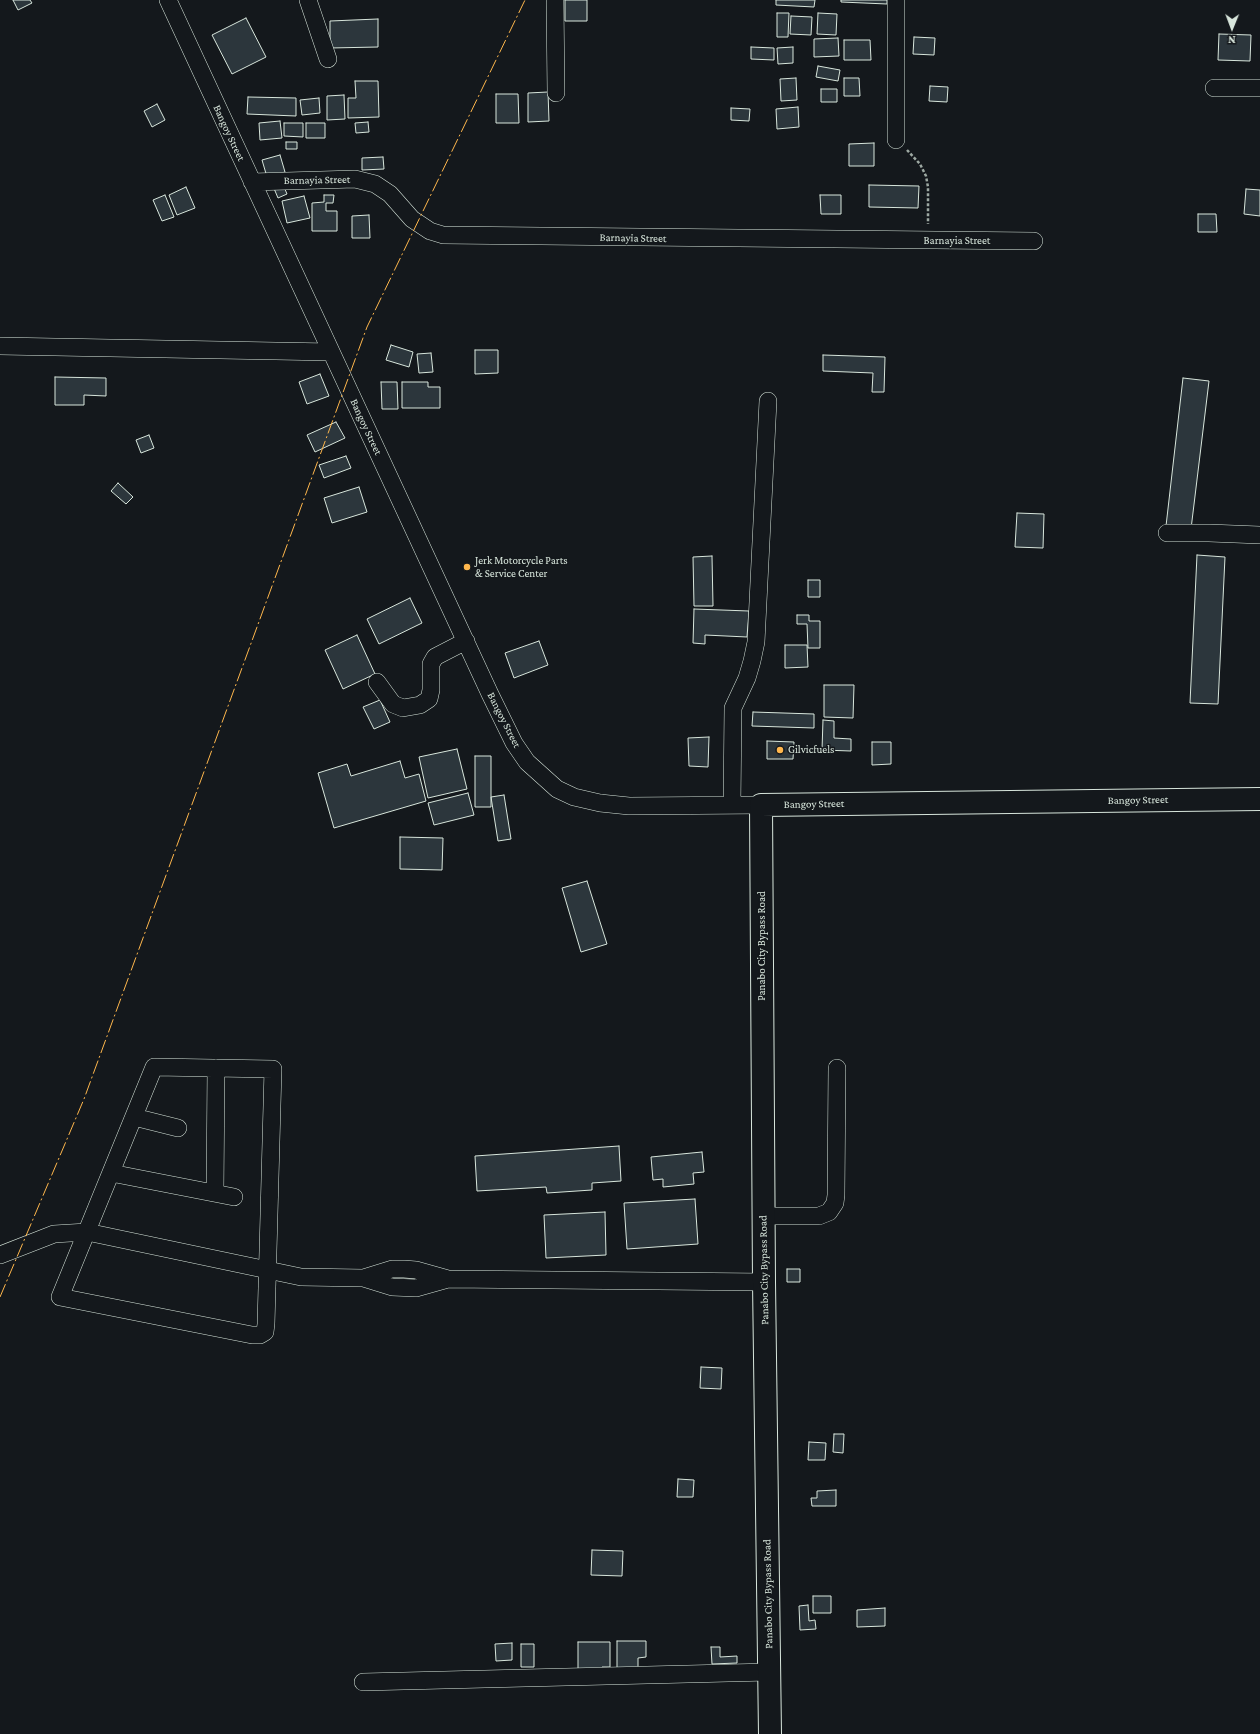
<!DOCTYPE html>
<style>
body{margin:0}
#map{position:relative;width:1260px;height:1734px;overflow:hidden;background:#14181c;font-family:"Crimson Pro",serif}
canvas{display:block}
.north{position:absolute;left:1212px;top:8px;width:40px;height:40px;-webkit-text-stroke:3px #14181c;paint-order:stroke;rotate:181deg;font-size:11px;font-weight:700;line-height:16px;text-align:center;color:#d8e6dc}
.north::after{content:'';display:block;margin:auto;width:14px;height:18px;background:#d8e6dc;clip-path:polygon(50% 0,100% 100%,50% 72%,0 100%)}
</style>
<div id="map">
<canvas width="1260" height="1734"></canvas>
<div class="north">N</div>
</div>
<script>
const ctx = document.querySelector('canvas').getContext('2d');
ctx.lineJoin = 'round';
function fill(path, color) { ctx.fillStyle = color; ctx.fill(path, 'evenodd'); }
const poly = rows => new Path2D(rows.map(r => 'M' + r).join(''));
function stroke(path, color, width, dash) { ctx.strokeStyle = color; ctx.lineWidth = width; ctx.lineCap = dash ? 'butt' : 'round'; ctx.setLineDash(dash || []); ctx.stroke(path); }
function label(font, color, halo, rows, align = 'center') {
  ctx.font = font + ' "Crimson Pro",serif'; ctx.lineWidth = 3; ctx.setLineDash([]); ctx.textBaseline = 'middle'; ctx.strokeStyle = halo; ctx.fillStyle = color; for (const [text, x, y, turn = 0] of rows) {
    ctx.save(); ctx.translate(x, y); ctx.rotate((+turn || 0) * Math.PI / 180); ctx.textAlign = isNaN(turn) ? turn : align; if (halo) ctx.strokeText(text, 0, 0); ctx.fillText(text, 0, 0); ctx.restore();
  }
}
const building = poly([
 [13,0,30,0,32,3,18,10,13,0],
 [565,0,587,0,587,21,565,21,565,0],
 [776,0,815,0,814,7,776,5,776,0],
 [841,0,887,0,887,4,841,2,841,0],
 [777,13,789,13,788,37,777,37,777,13],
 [818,13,837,14,836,35,817,34,818,13],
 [791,16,812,17,811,35,790,34,791,16],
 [246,18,266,57,232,74,212,35,246,18],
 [378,19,378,47,330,48,330,21,378,19],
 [1219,34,1251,35,1250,61,1218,60,1219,34],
 [914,37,935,38,934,55,913,54,914,37],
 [838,38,839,56,814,57,814,39,838,38],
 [844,40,870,40,871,60,844,60,844,40],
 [751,47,774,48,774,60,751,59,751,47],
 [793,47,793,63,778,64,777,48,793,47],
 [818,66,840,70,838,81,816,77,818,66],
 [796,78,797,100,781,101,780,79,796,78],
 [844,78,859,78,860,96,844,96,844,78],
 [355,81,378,81,379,117,348,118,348,98,356,98,355,81],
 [930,86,948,87,947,102,929,101,930,86],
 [821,89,837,89,837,102,821,102,821,89],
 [548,92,549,121,528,122,528,93,548,92],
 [496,94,518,94,519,123,496,123,496,94],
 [344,95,345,119,327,120,327,96,344,95],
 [248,97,296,98,296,116,247,114,248,97],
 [319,98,320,113,302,115,300,100,319,98],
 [157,104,165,120,152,127,144,111,157,104],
 [798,107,799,127,777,129,776,109,798,107],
 [731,108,750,109,749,121,731,120,731,108],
 [280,121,282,138,260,140,259,123,280,121],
 [368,122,369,132,356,133,355,123,368,122],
 [284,123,303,123,303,137,284,136,284,123],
 [306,123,325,123,325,138,306,138,306,123],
 [286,142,297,142,297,149,286,149,286,142],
 [874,143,874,166,849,166,849,144,874,143],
 [280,155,285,172,267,177,262,160,280,155],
 [383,157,384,169,362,170,362,158,383,157],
 [282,182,287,194,278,198,273,186,282,182],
 [869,185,919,186,918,208,869,207,869,185],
 [186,187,195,208,177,215,169,195,186,187],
 [1246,189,1260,190,1260,216,1244,214,1246,189],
 [165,195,174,217,162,221,153,200,165,195],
 [324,195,334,195,333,203,326,203,326,211,337,211,337,231,312,231,312,203,324,202,324,195],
 [820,195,841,195,841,214,821,214,820,195],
 [304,196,310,218,287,223,282,201,304,196],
 [1198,214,1216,214,1217,232,1198,232,1198,214],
 [369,215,370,238,352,238,352,216,369,215],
 [391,345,413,352,409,367,386,360,391,345],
 [475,350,498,350,498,373,475,374,475,350],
 [431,353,433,372,419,373,417,354,431,353],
 [823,355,885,357,884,392,872,392,873,373,823,371,823,355],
 [320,374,329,396,307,404,299,382,320,374],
 [55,377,106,378,106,396,84,395,84,405,55,405,55,377],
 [1183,378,1209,381,1191,529,1166,526,1183,378],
 [381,382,397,382,398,409,382,409,381,382],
 [402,382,428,382,428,387,440,387,440,408,402,408,402,382],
 [336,422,345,438,315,452,307,435,336,422],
 [149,435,154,448,141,453,136,440,149,435],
 [346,456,351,468,324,478,319,465,346,456],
 [118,483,133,497,126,504,111,491,118,483],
 [359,487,367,512,332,523,324,498,359,487],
 [1017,513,1044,514,1043,548,1015,547,1017,513],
 [1197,555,1225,557,1218,704,1190,703,1197,555],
 [712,556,713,606,694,606,693,557,712,556],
 [808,580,820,580,820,597,808,597,808,580],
 [410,598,422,623,379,644,367,619,410,598],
 [694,609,749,611,747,637,705,635,705,644,693,643,694,609],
 [797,615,809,615,809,621,820,621,820,648,808,648,807,624,797,624,797,615],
 [357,635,375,674,343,689,325,650,357,635],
 [539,641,548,665,514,678,505,653,539,641],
 [785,645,807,645,808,667,785,668,785,645],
 [824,685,854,685,853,718,824,717,824,685],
 [380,700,390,722,374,729,363,707,380,700],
 [753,712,814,714,814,728,752,726,753,712],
 [823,720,834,721,834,738,851,739,851,751,822,750,823,720],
 [709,737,708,767,689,766,688,738,709,737],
 [767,741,794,742,793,759,767,759,767,741],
 [872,742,891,742,891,764,872,765,872,742],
 [457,749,467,789,428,798,419,757,457,749],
 [475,756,491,756,491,807,475,807,475,756],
 [400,761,405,778,419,774,426,801,334,828,318,773,347,764,351,776,400,761],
 [468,793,474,815,434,825,428,803,468,793],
 [504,795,511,839,498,841,491,797,504,795],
 [400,837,443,838,442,870,400,869,400,837],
 [587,881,607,944,581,952,562,888,587,881],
 [619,1146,621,1181,592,1183,592,1190,547,1193,546,1187,477,1191,475,1156,619,1146],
 [702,1152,704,1172,693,1173,694,1184,663,1187,663,1179,653,1180,651,1157,702,1152],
 [695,1199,698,1244,627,1249,624,1203,695,1199],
 [605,1212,606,1255,546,1258,544,1215,605,1212],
 [787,1269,800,1269,800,1282,787,1282,787,1269],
 [701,1367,722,1368,721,1389,700,1388,701,1367],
 [834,1434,844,1434,843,1453,833,1452,834,1434],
 [809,1442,826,1443,825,1460,808,1460,809,1442],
 [678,1479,694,1480,693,1497,677,1497,678,1479],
 [836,1490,836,1506,812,1506,811,1498,817,1498,817,1491,836,1490],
 [592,1550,623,1551,622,1576,591,1575,592,1550],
 [813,1596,831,1596,831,1613,813,1613,813,1596],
 [808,1605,809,1621,815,1620,816,1629,800,1630,799,1606,808,1605],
 [885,1608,885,1626,857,1627,857,1610,885,1608],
 [617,1641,646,1641,646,1657,638,1658,638,1670,617,1670,617,1641],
 [578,1642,610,1642,610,1667,602,1667,602,1673,578,1673,578,1642],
 [512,1643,512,1660,496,1661,495,1644,512,1643],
 [521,1644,534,1644,534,1667,521,1667,521,1644],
 [711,1647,720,1647,720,1657,737,1656,737,1663,712,1664,711,1647]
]);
fill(building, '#2c363c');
stroke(building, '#d8e6dc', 1);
const minor = poly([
 [168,0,490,694,514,743,527,762,557,789,574,797,600,803,629,806,761,805],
 [308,0,328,59],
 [555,0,556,93],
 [1214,88,1260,88],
 [896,140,896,0],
 [252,182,355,179,375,184,390,194,412,219,430,231,443,235,1034,241],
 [0,346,331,352],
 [1167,533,1209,533,1260,535],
 [377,682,393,704,403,708,420,705,429,699,431,690,431,664,435,657,466,641],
 [732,805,733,708,747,678,752,661,756,642,768,401],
 [154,1067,273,1069,266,1324,265,1332,260,1335,252,1335,60,1297,154,1067],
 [134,1117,178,1128],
 [111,1173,234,1197],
 [215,1193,216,1068],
 [763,1216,819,1216,829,1212,835,1203,836,1195,837,1068],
 [0,1255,54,1234,87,1232,301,1277,363,1278,392,1269,404,1269,416,1270,448,1279,764,1282],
 [363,1278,392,1287,416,1288,448,1279],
 [363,1682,769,1672]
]);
const major = poly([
 [770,1734,764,1282,761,805,1260,799]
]);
stroke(minor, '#d8e6dc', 18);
stroke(major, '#d8e6dc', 24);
stroke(poly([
 [907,150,920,164,926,176,928,187,928,224]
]), '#9da8a2', 2.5, [3, 2]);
stroke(minor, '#14181c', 17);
stroke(major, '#14181c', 22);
stroke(poly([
 [0,1297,84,1099,367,327,525,0]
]), '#ffb74d', 1, [14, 3, 2, 3]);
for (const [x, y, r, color] of [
 [467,567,4,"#ffb74d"],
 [780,750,4,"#ffb74d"]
]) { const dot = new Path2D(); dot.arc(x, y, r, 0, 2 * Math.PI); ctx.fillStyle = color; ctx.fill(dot); stroke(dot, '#14181c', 1.5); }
label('11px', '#d8e6dc', '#14181c', [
 ["Bangoy Street",229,133,65],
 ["Barnayia Street",317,180,-1],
 ["Barnayia Street",633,238,1],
 ["Barnayia Street",957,241],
 ["Bangoy Street",366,427,65],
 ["Bangoy Street",504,720,63],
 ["Bangoy Street",1138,800,-1],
 ["Bangoy Street",814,804,-1],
 ["Panabo City Bypass Road",762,946,-90],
 ["Panabo City Bypass Road",764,1270,-91],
 ["Panabo City Bypass Road",768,1594,-91]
]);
label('11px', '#d8e6dc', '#14181c', [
 ["Jerk Motorcycle Parts",475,561],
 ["& Service Center",475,574],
 ["Gilvicfuels",788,750]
], 'left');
</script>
